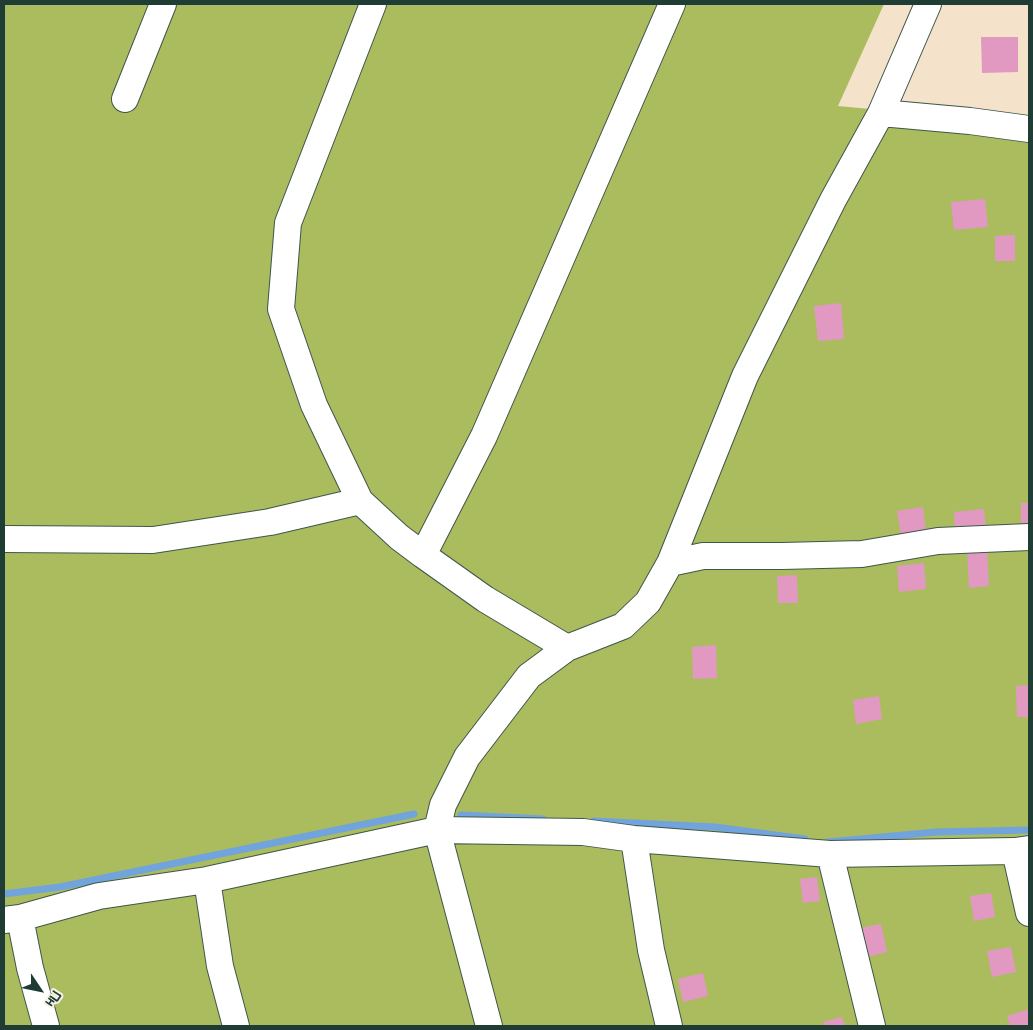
<!DOCTYPE html>
<meta charset="utf-8">
<style>
body{margin:0}
#map{position:relative;width:1033px;height:1030px;overflow:hidden;background:#f4e2ca;font-family:Pangolin,sans-serif}
canvas{display:block}
.frame{position:absolute;inset:0;border:5px solid #1f3d34;pointer-events:none}
.north{position:absolute;left:15px;top:965px;width:50px;height:50px;-webkit-text-stroke:4px #f7f3e8;paint-order:stroke;rotate:124deg;font-size:14px;font-weight:700;line-height:20px;text-align:center;color:#1f3d34}
.north::after{content:'';display:block;margin:auto;width:18px;height:22px;background:#1f3d34;clip-path:polygon(50% 0,100% 100%,50% 72%,0 100%)}
</style>
<div id="map">
<canvas width="1033" height="1030"></canvas>
<div class="frame"></div>
<div class="north">Пн</div>
</div>
<script>
const ctx = document.querySelector('canvas').getContext('2d');
ctx.lineJoin = 'round';
function fill(path, color) { ctx.fillStyle = color; ctx.fill(path, 'evenodd'); }
const poly = rows => new Path2D(rows.map(r => 'M' + r).join(''));
function stroke(path, color, width, dash) { ctx.strokeStyle = color; ctx.lineWidth = width; ctx.lineCap = dash ? 'butt' : 'round'; ctx.setLineDash(dash || []); ctx.stroke(path); }
fill(poly([
 [4,4,884,4,838,106,1029,124,1029,1026,4,1026]
]), '#abbc5f');
stroke(poly([
 [461,815,543,819],
 [594,821,715,827,805,839],
 [828,842,936,832,1029,830],
 [4,894,60,887,414,814]
]), '#71a3dc', 7);
fill(poly([
 [981,37,1018,37,1018,72,982,73],
 [985,199,988,227,954,230,951,202],
 [1015,235,1015,261,995,261,995,236],
 [841,303,844,339,818,341,814,306],
 [1021,503,1029,503,1029,528,1021,528],
 [923,507,926,532,901,536,897,511],
 [984,509,986,529,955,531,954,512],
 [987,547,989,586,969,588,967,549],
 [924,563,926,589,899,592,897,566],
 [797,575,798,603,778,603,777,576],
 [716,645,717,678,693,679,692,647],
 [1029,685,1029,717,1017,717,1016,686],
 [879,696,882,719,856,724,853,700],
 [817,877,820,901,803,903,800,879],
 [991,893,995,917,974,921,970,896],
 [881,924,887,952,867,957,861,928],
 [1011,947,1016,972,992,977,987,951],
 [703,973,708,996,683,1002,678,979],
 [1029,1009,1029,1026,1010,1026,1007,1016],
 [842,1017,845,1026,825,1026,823,1022]
]), '#e199c1');
const minor = poly([
 [125,99,163,4],
 [881,113,970,121,1029,129],
 [360,501,314,405,281,309,288,223,373,4],
 [4,539,153,540,270,522,360,501,399,537,423,555,485,599,567,648],
 [423,555,484,436,672,4],
 [670,563,703,556,782,556,862,554,938,541,1029,537],
 [634,839,651,950,669,1026],
 [1015,851,1029,913],
 [830,854,872,1026],
 [207,880,220,966,236,1026],
 [20,918,30,968,46,1026],
 [4,920,20,918,99,896,207,880,437,830,583,832,634,839,830,854,1015,851,1029,849],
 [489,1026,437,830,443,805,467,757,529,676,567,648,623,626,648,602,670,563,745,376,833,200,881,113,928,4]
]);
stroke(minor, '#3f564a', 28);
stroke(minor, '#fff', 26);
</script>
